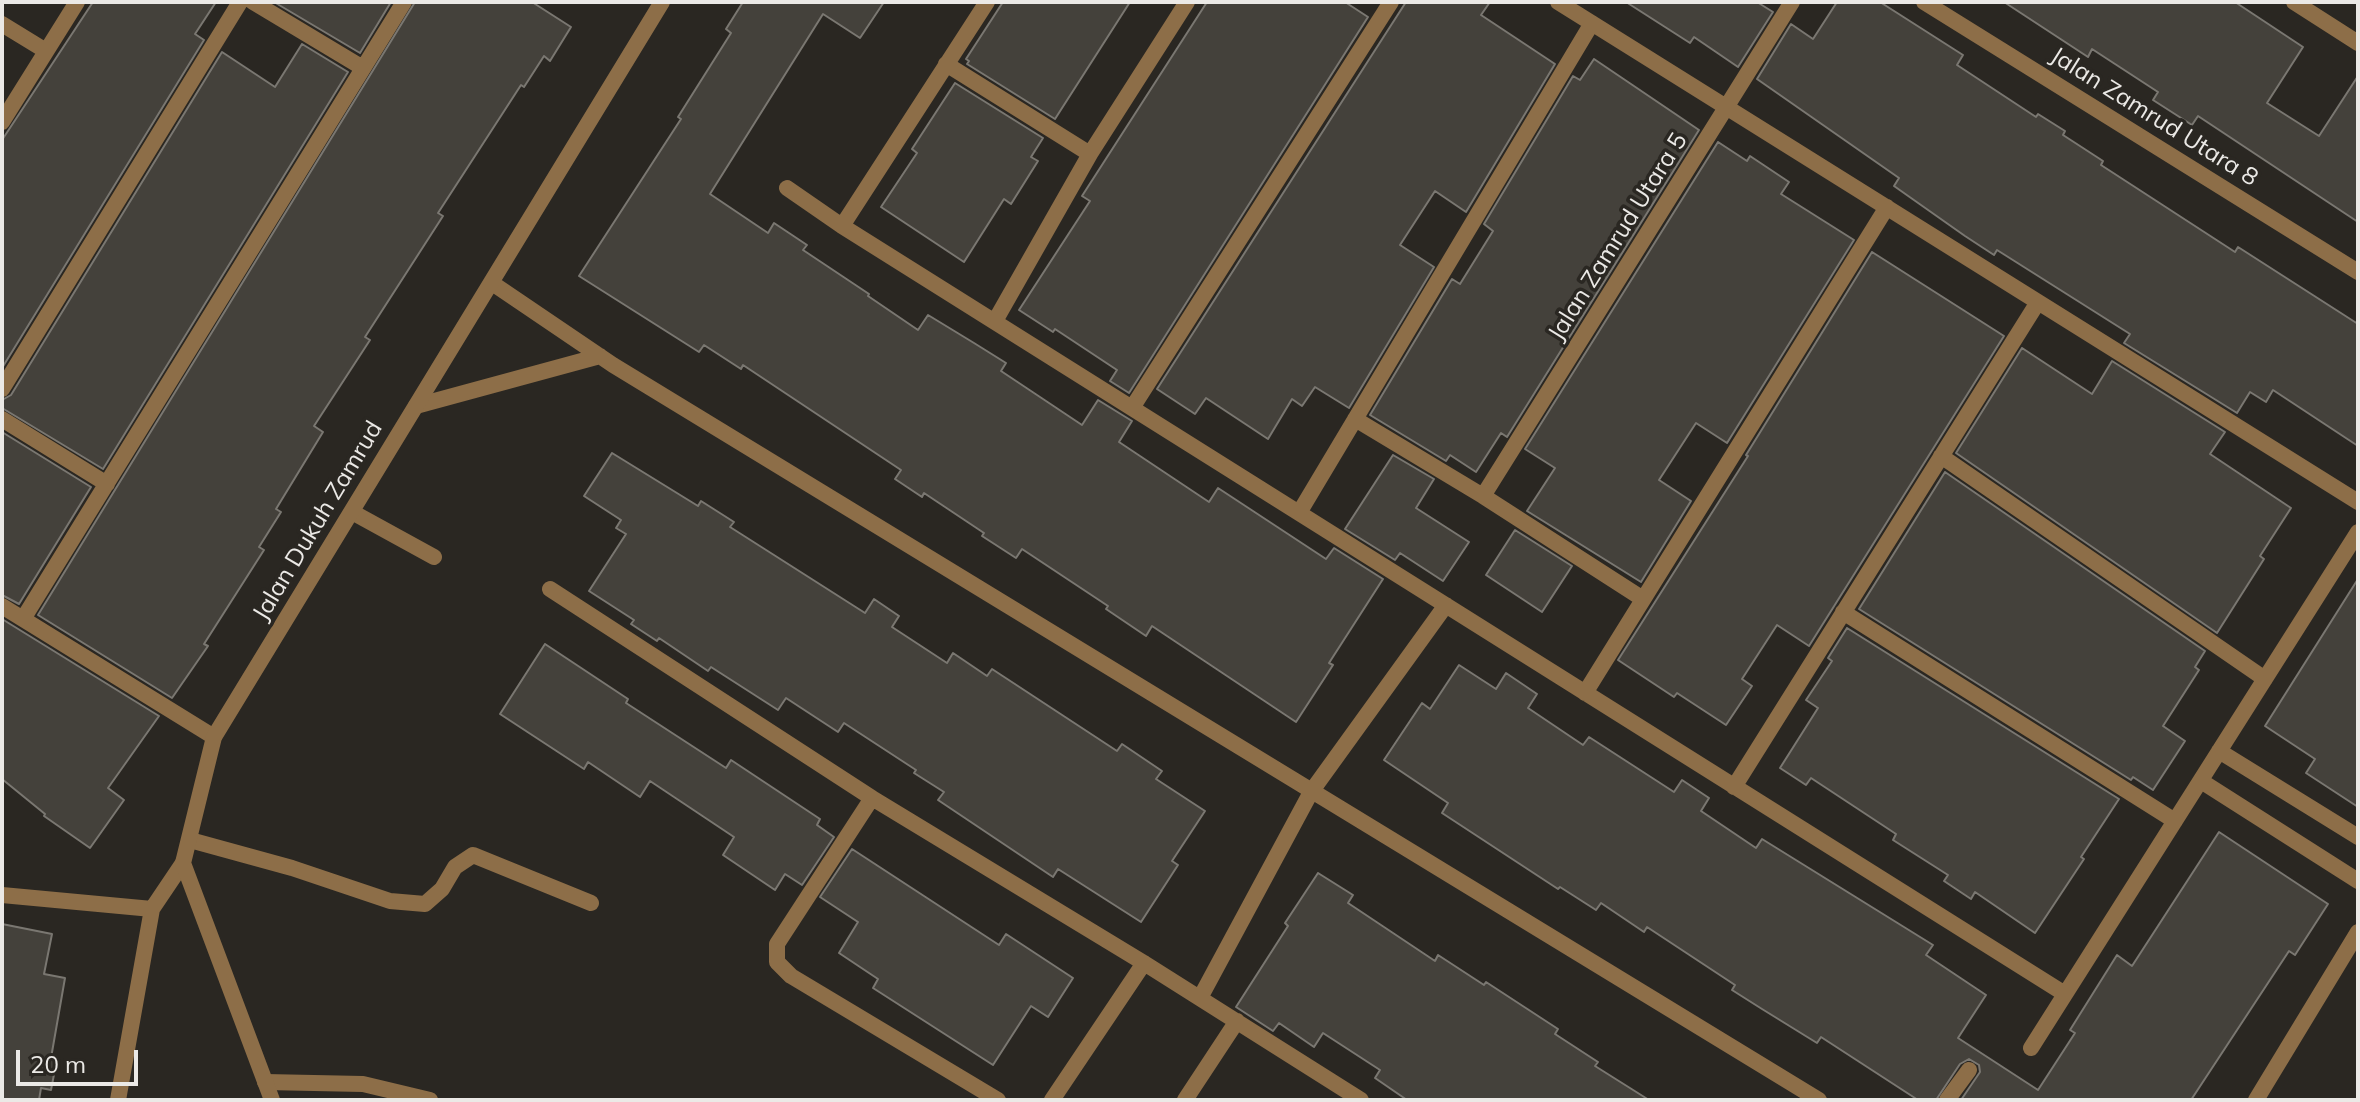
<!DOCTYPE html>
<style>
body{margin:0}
#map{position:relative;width:2360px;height:1102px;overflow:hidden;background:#2a2722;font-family:Mulish,sans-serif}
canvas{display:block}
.frame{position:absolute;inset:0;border:4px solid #ebe9e6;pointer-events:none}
.scale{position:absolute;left:16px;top:1050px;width:122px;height:36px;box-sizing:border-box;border:4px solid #ebe9e6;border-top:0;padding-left:10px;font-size:24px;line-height:28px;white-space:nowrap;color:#ebe9e6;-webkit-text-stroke:6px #2a2722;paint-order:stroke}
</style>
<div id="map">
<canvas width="2360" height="1102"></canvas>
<div class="frame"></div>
<div class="scale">20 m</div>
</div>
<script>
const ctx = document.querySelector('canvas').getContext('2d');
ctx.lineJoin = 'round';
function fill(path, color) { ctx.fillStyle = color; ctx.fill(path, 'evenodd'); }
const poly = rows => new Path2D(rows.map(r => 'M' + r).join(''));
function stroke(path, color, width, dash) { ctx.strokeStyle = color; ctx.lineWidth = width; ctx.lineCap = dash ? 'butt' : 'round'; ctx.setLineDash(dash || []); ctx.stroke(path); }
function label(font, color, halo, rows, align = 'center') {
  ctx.font = font + ' Mulish,sans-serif'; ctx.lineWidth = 7; ctx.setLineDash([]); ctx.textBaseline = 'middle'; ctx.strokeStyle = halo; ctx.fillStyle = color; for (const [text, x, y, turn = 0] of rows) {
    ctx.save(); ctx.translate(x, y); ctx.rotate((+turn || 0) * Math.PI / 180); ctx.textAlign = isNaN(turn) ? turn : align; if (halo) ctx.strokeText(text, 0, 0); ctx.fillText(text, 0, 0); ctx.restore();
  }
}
const building = poly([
 [93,2,216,2,195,34,204,40,2,368,2,140,93,2],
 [274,2,391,2,360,53,274,2],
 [415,2,532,2,571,27,550,61,544,56,524,87,521,85,438,213,443,216,365,337,370,340,314,426,323,432,276,509,281,512,259,547,264,550,204,644,208,646,172,698,38,615,415,2],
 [743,2,884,2,860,38,823,14,710,194,768,233,774,223,807,245,803,250,869,294,868,296,918,330,928,315,974,343,1006,363,1001,371,1082,425,1098,400,1132,421,1119,442,1209,502,1218,488,1326,559,1334,548,1383,579,1329,663,1333,665,1296,722,1152,626,1146,636,1106,609,1108,606,1022,549,1016,558,982,536,984,533,924,493,922,497,895,479,901,470,743,365,741,369,704,345,699,352,579,276,681,119,678,117,731,33,726,29,743,2],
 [1003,2,1130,2,1055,119,967,64,969,61,966,59,1003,2],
 [1207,2,1345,2,1368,17,1129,393,1110,381,1117,370,1055,329,1053,332,1019,310,1090,201,1082,196,1207,2],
 [1406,2,1490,2,1481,15,1555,64,1466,212,1435,191,1400,245,1434,267,1349,408,1315,387,1302,406,1292,399,1268,439,1206,398,1195,414,1157,389,1406,2],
 [1626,2,1757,2,1773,12,1738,67,1694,37,1690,43,1626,2],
 [1837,2,1880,2,1963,55,1957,65,2036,117,2038,114,2065,131,2063,135,2103,161,2101,165,2235,252,2238,247,2358,324,2358,446,2273,390,2266,402,2250,392,2237,413,2124,343,2130,334,1997,250,1994,255,1965,236,1894,186,1899,178,1757,79,1791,24,1813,39,1837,2],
 [2004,2,2235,2,2303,47,2267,103,2319,136,2358,76,2358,222,2198,116,2192,125,2153,100,2158,92,2092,49,2088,57,2004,2],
 [302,44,348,72,103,469,2,408,2,400,11,395,222,52,275,87,302,44],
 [1594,59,1699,130,1507,437,1501,433,1476,472,1450,455,1446,461,1370,415,1452,279,1460,284,1493,231,1484,224,1573,76,1580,80,1594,59],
 [955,83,1043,138,1031,157,1038,161,1011,204,1004,199,964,262,881,207,917,153,912,149,955,83],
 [1718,142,1747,161,1750,156,1789,182,1781,194,1854,240,1727,443,1696,423,1659,480,1691,501,1641,582,1527,511,1555,468,1525,449,1718,142],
 [1872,252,2004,336,1809,646,1777,625,1742,679,1752,686,1726,725,1677,693,1674,697,1618,660,1748,456,1746,455,1872,252],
 [2022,348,2092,394,2112,361,2225,432,2210,454,2291,508,2260,556,2264,559,2217,633,1956,453,2022,348],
 [2,432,91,487,19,604,2,595,2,432],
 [612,453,698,506,701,501,734,522,730,527,865,613,874,599,899,616,892,627,947,663,953,653,987,676,992,669,1117,751,1122,744,1162,771,1156,779,1205,811,1172,861,1178,865,1141,922,1058,869,1053,877,938,800,944,792,914,773,916,770,844,723,838,732,786,698,778,710,711,667,708,671,659,638,657,641,631,624,634,620,589,591,626,534,616,528,621,520,584,496,612,453],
 [1393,455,1434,479,1416,508,1469,542,1443,581,1400,553,1395,560,1345,529,1393,455],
 [1945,472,2205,651,2195,667,2199,670,2163,726,2185,741,2153,790,2133,777,2131,780,1859,609,1945,472],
 [1515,530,1572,566,1542,612,1486,575,1515,530],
 [2358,579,2358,807,2306,773,2315,759,2265,726,2358,579],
 [2,619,159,716,108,788,124,800,90,848,44,816,45,814,2,779,2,619],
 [1847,628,2119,799,2081,857,2084,859,2035,933,1975,892,1971,899,1944,881,1948,875,1893,840,1896,834,1811,778,1806,785,1780,768,1818,708,1806,700,1832,661,1828,658,1847,628],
 [545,644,628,699,626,703,726,768,731,760,820,819,817,825,834,837,802,885,785,874,775,890,723,855,734,837,650,781,640,797,588,762,584,769,500,714,545,644],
 [1459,665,1496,689,1506,673,1537,694,1528,708,1583,745,1589,737,1674,792,1682,780,1709,798,1701,811,1756,848,1762,839,1933,945,1926,955,1986,995,1958,1038,2038,1090,2075,1033,2070,1030,2117,955,2132,966,2219,832,2328,904,2295,955,2289,951,2191,1100,1961,1100,1980,1072,1979,1065,1969,1059,1960,1064,1936,1100,1918,1100,1821,1037,1817,1043,1762,1009,1732,990,1735,985,1647,927,1644,932,1601,903,1596,910,1560,887,1558,889,1442,813,1448,803,1384,760,1422,703,1430,709,1459,665],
 [852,849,999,945,1006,934,1073,978,1048,1017,1031,1006,993,1065,873,988,878,979,839,953,858,922,820,897,852,849],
 [1318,873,1353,895,1348,903,1435,961,1438,955,1484,985,1486,982,1558,1029,1555,1034,1598,1062,1595,1066,1649,1100,1407,1100,1375,1078,1380,1070,1323,1033,1314,1047,1279,1023,1273,1031,1236,1007,1288,926,1285,923,1318,873],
 [2,924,52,934,44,974,65,978,51,1058,57,1059,51,1090,41,1088,39,1100,2,1100,2,924]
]);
fill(building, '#44413b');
stroke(building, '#7a7771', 2);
stroke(poly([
 [253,2,363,68],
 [1558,2,2358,502],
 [1924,2,2358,272],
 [2294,2,2358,43],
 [2,24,46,51],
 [946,64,1090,154],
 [2,122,77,2],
 [787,188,842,226,2065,994],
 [842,226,987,2],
 [492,283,613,365,1819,1100],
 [995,321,1090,154,1187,2],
 [2,389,240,2],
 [416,406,600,356],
 [1132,408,1391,2],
 [2,419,107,484],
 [1355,419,1483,496,1643,599],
 [1941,456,2265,679],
 [1483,496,1792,2],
 [352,512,434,557],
 [1299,513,1592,23],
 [550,589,872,798,1144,963,1361,1100],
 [2,606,214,737],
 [1843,612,2175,821],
 [23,619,404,2],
 [1585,693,1887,207],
 [2219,751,2358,837],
 [2201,781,2358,881],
 [1734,787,2038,302],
 [872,798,777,944,777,962,791,976,998,1100],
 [190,840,292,868,390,901,425,904,442,889,455,867,473,855,591,903],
 [2,895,152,909],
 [1200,998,1311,792,1446,605],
 [2031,1048,2358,532],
 [265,1082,363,1084,430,1100],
 [118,1100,152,909,183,863],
 [1052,1100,1144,963],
 [1185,1100,1237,1021],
 [1947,1100,1969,1070],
 [2256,1100,2358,932]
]), '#8d6e48', 16);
stroke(poly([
 [272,1100,183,863,214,737,662,2]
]), '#8d6e48', 16);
label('24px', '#ebe9e6', '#2a2722', [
 ["Jalan Zamrud Utara 8",2154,117,32],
 ["Jalan Zamrud Utara 5",1618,237,-58],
 ["Jalan Dukuh Zamrud",318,521,-59]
]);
</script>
